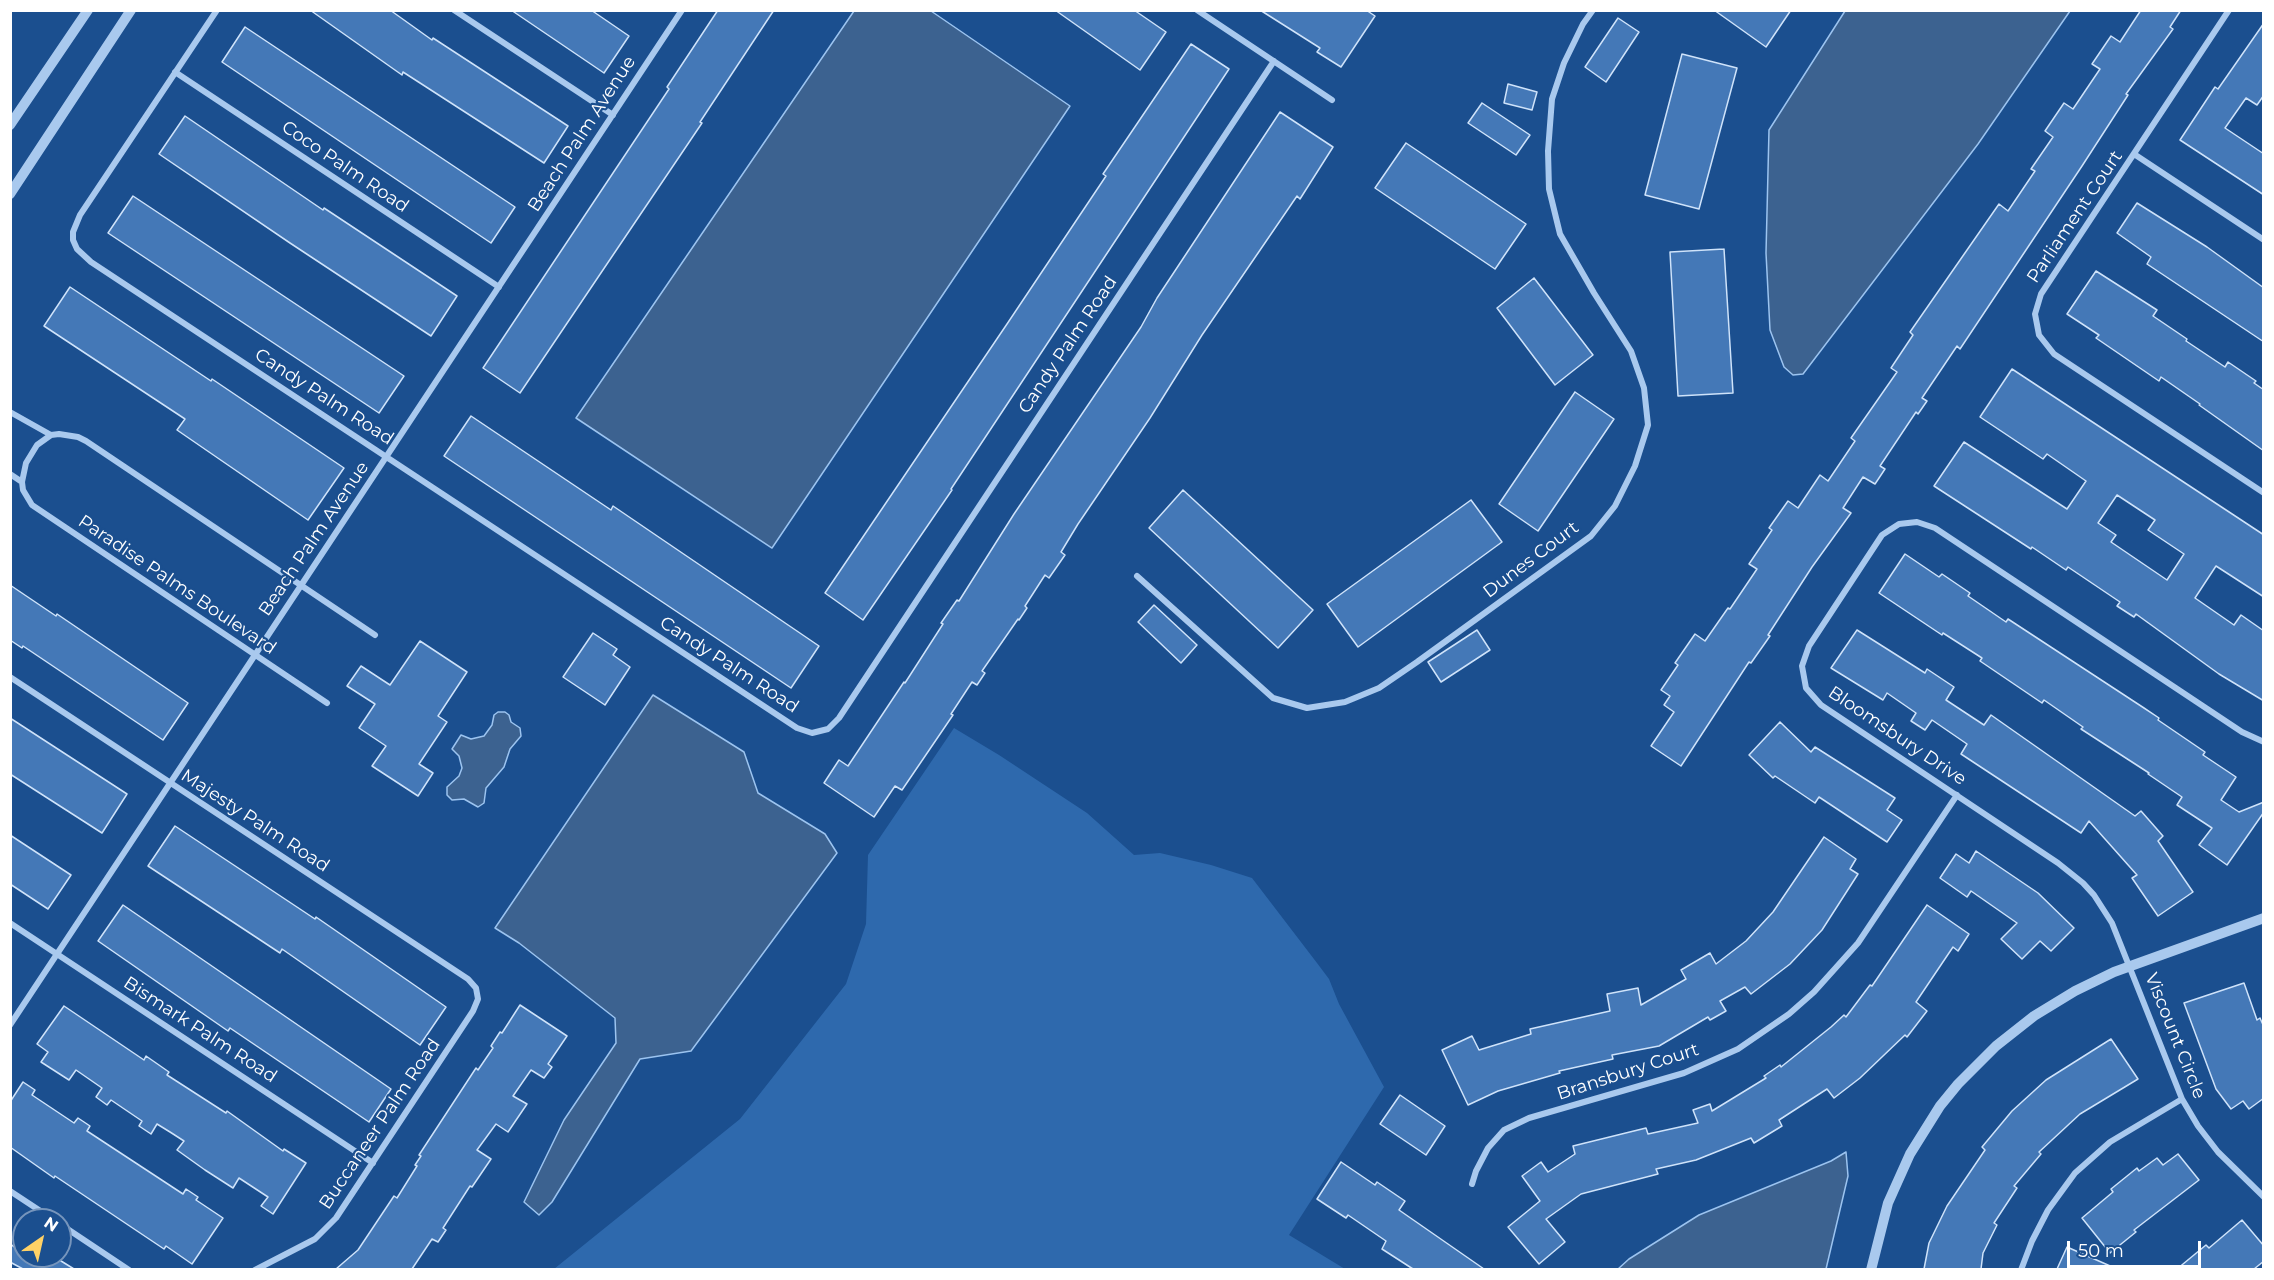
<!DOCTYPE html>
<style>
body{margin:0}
#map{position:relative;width:2274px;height:1280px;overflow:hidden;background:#1b4f8f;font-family:Montserrat,sans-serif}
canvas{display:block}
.frame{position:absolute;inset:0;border:12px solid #fff;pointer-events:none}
.north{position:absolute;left:12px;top:1208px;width:60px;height:60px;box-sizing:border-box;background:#1b4f8f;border:2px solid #7695bc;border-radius:50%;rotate:34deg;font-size:16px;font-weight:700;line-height:24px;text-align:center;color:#fff}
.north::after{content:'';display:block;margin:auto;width:21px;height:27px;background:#ffd166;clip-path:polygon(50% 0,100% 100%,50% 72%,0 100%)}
.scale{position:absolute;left:2067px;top:1241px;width:134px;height:27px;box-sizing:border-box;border:3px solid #fff;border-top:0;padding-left:8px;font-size:18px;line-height:21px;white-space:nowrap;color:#fff;-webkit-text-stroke:4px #1b4f8f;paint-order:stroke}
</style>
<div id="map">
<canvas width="2274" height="1280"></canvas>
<div class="frame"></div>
<div class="north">N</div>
<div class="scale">50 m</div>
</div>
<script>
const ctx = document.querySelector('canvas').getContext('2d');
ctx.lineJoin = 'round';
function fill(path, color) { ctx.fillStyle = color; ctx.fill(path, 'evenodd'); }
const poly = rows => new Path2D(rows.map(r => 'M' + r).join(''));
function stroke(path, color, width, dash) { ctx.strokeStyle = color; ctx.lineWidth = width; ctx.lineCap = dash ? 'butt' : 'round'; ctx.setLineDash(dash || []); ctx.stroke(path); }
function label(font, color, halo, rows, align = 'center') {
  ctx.font = font + ' Montserrat,sans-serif'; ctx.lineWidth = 4.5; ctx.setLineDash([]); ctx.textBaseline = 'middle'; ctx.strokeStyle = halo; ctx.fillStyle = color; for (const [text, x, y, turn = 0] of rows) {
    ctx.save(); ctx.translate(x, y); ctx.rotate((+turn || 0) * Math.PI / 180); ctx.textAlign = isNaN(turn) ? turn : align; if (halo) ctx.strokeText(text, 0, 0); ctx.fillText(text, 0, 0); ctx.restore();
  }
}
fill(poly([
 [954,728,999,755,1087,813,1134,855,1160,853,1211,865,1252,878,1317,963,1329,979,1339,1004,1384,1087,1289,1235,1345,1269,554,1269,740,1119,846,984,866,924,868,855]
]), '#2e69ad');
const water = poly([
 [854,11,931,11,1070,106,772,548,576,418,854,11],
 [1845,11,2070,11,1978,144,1803,374,1793,375,1784,367,1770,330,1766,253,1769,130,1845,11],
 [653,695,744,752,758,793,825,834,837,853,691,1051,640,1059,552,1202,539,1215,524,1202,564,1120,616,1043,615,1018,519,943,495,928,653,695],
 [498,712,505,712,509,715,511,722,520,728,521,736,510,749,504,767,486,788,484,803,478,807,464,799,452,800,447,795,447,787,459,776,462,768,459,756,452,749,461,735,471,739,484,736,492,725,494,715,498,712],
 [1846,1152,1848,1176,1826,1269,1618,1269,1629,1259,1699,1215,1831,1161,1846,1152]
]);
fill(water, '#3c6290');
stroke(water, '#9cc4f0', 1.5);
const building = poly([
 [310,10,390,10,432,40,433,38,568,126,544,163,403,72,402,75,310,10],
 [511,10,591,10,629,36,604,73,511,10],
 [718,10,774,10,700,122,702,123,520,393,483,368,669,89,667,87,718,10],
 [1055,10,1134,10,1166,32,1140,70,1055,10],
 [1260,10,1366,10,1375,16,1341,67,1317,52,1320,48,1260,10],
 [1714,10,1791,10,1766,47,1714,10],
 [2141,10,2181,10,2170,27,2173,29,2126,94,2128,95,2082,166,1960,349,1957,346,1922,398,1927,401,1918,414,1916,412,1880,466,1885,469,1875,484,1863,477,1843,508,1851,513,1812,567,1768,635,1770,636,1751,663,1749,662,1681,766,1651,746,1674,712,1664,705,1670,696,1661,690,1678,665,1675,663,1695,634,1705,641,1728,608,1730,609,1757,569,1749,564,1772,530,1769,528,1788,501,1798,508,1820,475,1828,481,1855,441,1851,438,1897,372,1891,368,1913,335,1910,332,1999,204,2008,211,2035,171,2031,169,2053,137,2045,131,2064,103,2073,109,2100,69,2092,64,2111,36,2120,42,2141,10],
 [1618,18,1639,32,1606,82,1585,67,1618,18],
 [2264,23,2264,95,2257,105,2246,98,2225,128,2264,154,2264,195,2180,140,2215,87,2218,89,2264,23],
 [245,27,515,207,491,243,222,62,245,27],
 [1191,44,1229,69,951,489,952,490,863,620,825,593,1007,324,1106,176,1103,174,1191,44],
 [1682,54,1737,68,1699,209,1645,195,1682,54],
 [1508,84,1537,92,1532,110,1504,103,1508,84],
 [1482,103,1530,135,1516,155,1468,123,1482,103],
 [1280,112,1333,147,1300,199,1297,196,1202,335,1150,418,1078,524,1061,552,1065,555,1049,578,1045,575,1025,606,1027,608,1019,620,1018,619,982,671,985,673,977,685,972,682,951,714,953,715,902,790,895,786,874,817,824,783,839,760,848,766,904,682,905,683,943,624,941,623,957,600,959,601,1014,514,1141,327,1157,298,1280,112],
 [185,116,323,210,324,208,457,296,431,336,290,243,159,154,185,116],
 [1406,143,1526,224,1495,269,1375,188,1406,143],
 [133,196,404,376,379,413,108,233,133,196],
 [2137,203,2207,247,2264,288,2264,342,2147,264,2151,257,2117,233,2137,203],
 [1724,249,1733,393,1678,396,1670,252,1724,249],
 [2096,271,2157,310,2153,316,2187,339,2186,341,2225,367,2228,362,2256,381,2254,383,2264,390,2264,451,2199,405,2200,404,2161,377,2159,381,2096,338,2099,335,2067,314,2096,271],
 [1534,278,1593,355,1555,385,1497,308,1534,278],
 [70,287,211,381,212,379,344,468,308,520,177,430,185,419,44,326,70,287],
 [2012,369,2264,535,2264,597,2216,566,2195,598,2234,625,2241,615,2264,631,2264,701,2219,674,2136,614,2134,617,2117,606,2120,602,2068,567,2066,570,2032,547,2031,549,1934,486,1964,442,2067,509,2086,481,2047,454,2043,459,1980,417,2012,369],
 [2117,495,2155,520,2148,530,2184,554,2167,580,2111,542,2116,535,2098,523,2117,495],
 [1575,392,1614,419,1538,531,1499,504,1575,392],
 [471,416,611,510,613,506,819,646,791,688,444,456,471,416],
 [1183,490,1313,610,1278,648,1149,528,1183,490],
 [1471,500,1502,542,1358,647,1327,604,1471,500],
 [1905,554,1939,577,1942,574,1970,593,1968,596,2006,622,2008,619,2144,708,2159,718,2158,720,2205,752,2203,755,2236,777,2221,800,2239,812,2264,802,2264,812,2227,865,2199,845,2212,828,2177,805,2182,797,2148,774,2149,773,2081,729,2083,727,2044,700,2042,703,1980,661,1982,658,1943,633,1942,635,1879,593,1905,554],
 [10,585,56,616,57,614,188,703,163,740,23,646,22,648,10,640,10,585],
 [1154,605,1197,645,1181,663,1138,622,1154,605],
 [1477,630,1490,650,1441,682,1428,662,1477,630],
 [1857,630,1925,673,1927,669,1954,687,1946,700,1984,725,1991,715,2135,816,2141,811,2163,836,2158,841,2193,892,2158,916,2132,878,2137,875,2089,821,2081,833,1961,754,1967,744,1932,720,1925,730,1911,721,1916,713,1887,693,1883,700,1831,668,1857,630],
 [593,633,617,649,613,655,630,667,605,705,563,677,593,633],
 [420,641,467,672,438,716,447,722,419,764,433,773,418,796,372,766,386,746,359,728,375,704,347,686,361,666,390,685,420,641],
 [10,718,127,794,102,833,10,774,10,718],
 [1780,722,1811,752,1815,747,1895,798,1887,810,1902,820,1887,842,1819,797,1815,803,1775,776,1773,778,1749,755,1780,722],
 [175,826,315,919,316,917,446,1007,420,1045,282,949,280,953,148,866,175,826],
 [10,835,71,875,48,909,10,884,10,835],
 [1824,837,1856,859,1850,869,1858,874,1822,930,1790,964,1751,994,1745,987,1720,1001,1726,1011,1710,1020,1708,1017,1659,1046,1612,1055,1613,1059,1559,1071,1560,1073,1498,1091,1468,1105,1442,1050,1472,1036,1479,1050,1531,1034,1530,1029,1610,1011,1607,994,1638,988,1641,1005,1686,979,1681,970,1710,953,1716,964,1746,941,1773,912,1824,837],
 [1976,851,2038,893,2074,928,2051,951,2040,941,2022,959,2001,939,2017,923,1971,891,1967,897,1940,878,1956,854,1969,863,1976,851],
 [123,905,391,1089,369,1122,230,1028,228,1031,98,941,123,905],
 [1927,905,1969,934,1958,951,1953,947,1916,1002,1927,1011,1907,1037,1905,1035,1860,1078,1834,1098,1827,1089,1779,1120,1782,1126,1754,1143,1751,1138,1696,1160,1656,1169,1658,1174,1581,1194,1546,1219,1565,1242,1539,1264,1508,1227,1540,1201,1522,1176,1541,1162,1548,1172,1575,1154,1573,1146,1646,1128,1648,1134,1698,1123,1693,1110,1710,1104,1712,1111,1766,1078,1764,1076,1780,1065,1781,1067,1831,1027,1844,1015,1846,1017,1870,985,1872,986,1927,905],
 [2244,983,2257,1020,2260,1018,2264,1027,2264,1098,2249,1109,2243,1101,2231,1109,2216,1089,2184,1003,2244,983],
 [520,1005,567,1036,548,1064,552,1067,544,1078,531,1070,513,1096,527,1104,508,1132,496,1124,477,1150,491,1159,472,1187,470,1186,443,1228,446,1230,438,1242,432,1239,412,1269,336,1269,358,1250,394,1196,397,1198,417,1166,415,1165,421,1156,419,1155,476,1068,478,1070,493,1048,491,1046,500,1032,502,1033,520,1005],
 [64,1006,144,1060,146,1056,169,1072,167,1075,226,1113,227,1111,283,1151,284,1149,306,1163,273,1214,261,1206,268,1197,239,1178,233,1188,205,1170,177,1150,184,1141,170,1132,157,1124,151,1134,139,1126,142,1121,111,1100,107,1105,96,1097,102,1088,76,1070,69,1080,41,1062,48,1052,37,1044,64,1006],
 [2111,1039,2138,1079,2080,1114,2039,1152,2041,1154,2014,1186,2017,1188,1994,1223,1997,1225,1983,1253,1981,1269,1924,1269,1929,1243,1947,1206,1985,1150,1982,1147,2012,1111,2046,1080,2111,1039],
 [23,1082,35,1090,32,1095,74,1123,78,1118,90,1126,87,1131,183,1194,186,1189,198,1197,196,1200,223,1218,192,1264,166,1246,164,1249,55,1176,54,1178,10,1147,10,1102,23,1082],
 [1400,1095,1445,1126,1426,1155,1380,1124,1400,1095],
 [2178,1154,2199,1180,2134,1230,2136,1232,2110,1253,2082,1218,2113,1192,2111,1189,2137,1168,2139,1171,2157,1158,2163,1165,2178,1154],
 [1341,1162,1375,1185,1377,1182,1405,1201,1399,1210,1484,1269,1413,1269,1382,1249,1386,1241,1348,1215,1346,1218,1317,1199,1341,1162],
 [2242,1220,2264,1246,2264,1261,2254,1269,2177,1269,2206,1245,2209,1248,2242,1220],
 [10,1244,24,1253,24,1256,53,1256,74,1269,23,1269,10,1262,10,1244],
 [2067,1247,2117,1269,2057,1269,2067,1247]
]);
fill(building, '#4478b7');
stroke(building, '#cfe3fa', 1.5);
stroke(poly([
 [217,10,80,215,73,232,73,240,77,249,91,262,797,728,812,733,828,729,839,718,1274,61],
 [454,10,613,115],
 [1197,10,1332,100],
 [2229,10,2041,294,2035,314,2039,335,2054,354,2264,493],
 [175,72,499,287],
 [2134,154,2264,240],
 [10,412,51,435],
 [10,474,22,482],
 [1137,576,1273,698,1307,708,1345,702,1379,688,1417,662,1591,536,1615,506,1635,466,1648,425,1644,388,1631,351,1594,293,1560,234,1549,189,1548,151,1552,99,1564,63,1583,24,1593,10],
 [10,677,468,979,476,988,478,999,473,1011,336,1218,315,1239,255,1270],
 [327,703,32,505,23,490,22,482,26,463,37,445,51,435,59,434,78,437,86,441,375,635],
 [2264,742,2242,732,1935,528,1917,522,1899,524,1882,535,1809,646,1802,666,1806,688,1821,705,2058,863,2083,883,2094,895,2112,923,2182,1099,2198,1126,2218,1152,2264,1197],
 [10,923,373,1163],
 [10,1025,682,10],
 [1472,1184,1476,1171,1488,1148,1504,1130,1529,1118,1684,1073,1738,1049,1789,1014,1814,992,1858,943,1957,795],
 [10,1191,54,1220],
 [60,1224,129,1270],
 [2021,1270,2032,1241,2048,1210,2075,1173,2110,1142,2182,1099]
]), '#a9c9ee', 6);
stroke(poly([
 [10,125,88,10],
 [10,194,131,10],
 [1871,1270,1888,1203,1910,1154,1940,1106,1958,1084,1996,1046,2034,1016,2075,991,2114,972,2264,918]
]), '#a9c9ee', 10);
label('18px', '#fff', '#1b4f8f', [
 ["Beach Palm Avenue",582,134,-57],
 ["Coco Palm Road",345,167,34],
 ["Parliament Court",2075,217,-56],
 ["Candy Palm Road",1068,345,-56],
 ["Candy Palm Road",324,397,33],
 ["Beach Palm Avenue",314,539,-56],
 ["Dunes Court",1531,560,-37],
 ["Paradise Palms Boulevard",177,585,34],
 ["Candy Palm Road",729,665,33],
 ["Bloomsbury Drive",1897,736,34],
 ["Majesty Palm Road",255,821,33],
 ["Bismark Palm Road",200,1030,33],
 ["Viscount Circle",2175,1036,68],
 ["Bransbury Court",1628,1072,-18],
 ["Buccaneer Palm Road",380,1124,-56]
]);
</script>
